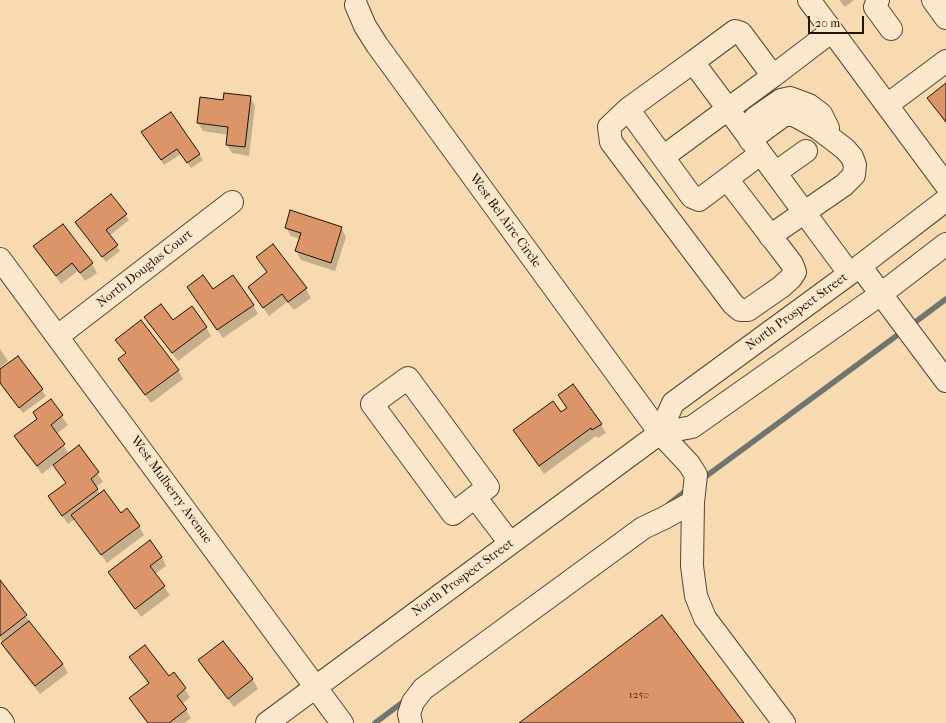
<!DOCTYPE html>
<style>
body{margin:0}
#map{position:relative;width:946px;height:723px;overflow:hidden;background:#f7dab0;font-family:"IM FELL French Canon",serif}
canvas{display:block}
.scale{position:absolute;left:808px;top:16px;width:56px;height:18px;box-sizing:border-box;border:2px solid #221309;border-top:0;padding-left:5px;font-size:12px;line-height:14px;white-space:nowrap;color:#221309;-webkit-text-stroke:3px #fae7cc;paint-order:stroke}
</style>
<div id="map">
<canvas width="946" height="723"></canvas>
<div class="scale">20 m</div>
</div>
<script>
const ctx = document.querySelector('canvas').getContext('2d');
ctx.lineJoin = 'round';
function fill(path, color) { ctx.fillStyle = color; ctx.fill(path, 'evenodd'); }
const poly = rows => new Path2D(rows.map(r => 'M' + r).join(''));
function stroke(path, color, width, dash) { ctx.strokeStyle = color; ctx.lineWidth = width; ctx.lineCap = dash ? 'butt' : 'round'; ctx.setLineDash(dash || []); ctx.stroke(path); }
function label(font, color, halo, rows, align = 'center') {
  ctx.font = font + ' "IM FELL French Canon",serif'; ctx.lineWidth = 4; ctx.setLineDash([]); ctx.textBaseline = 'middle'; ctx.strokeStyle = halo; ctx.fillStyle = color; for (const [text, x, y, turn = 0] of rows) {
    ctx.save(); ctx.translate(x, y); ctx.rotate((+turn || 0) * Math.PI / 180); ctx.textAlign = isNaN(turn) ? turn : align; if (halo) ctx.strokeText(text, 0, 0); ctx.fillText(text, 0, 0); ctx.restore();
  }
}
fill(poly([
 [839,0,854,0,845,7],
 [946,85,946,124,929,98],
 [250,97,255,106,249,156,232,153,227,145,228,135,203,131,198,123,224,101],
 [171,113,203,160,191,168,181,154,164,165,146,138],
 [111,196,129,220,109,236,120,251,106,262,80,228],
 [63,225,92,264,97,273,85,281,78,271,61,284,35,246],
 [286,227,341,228,346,237,335,271,301,260,296,251,300,239,291,236],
 [273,245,306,289,311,298,294,310,287,302,269,316,249,288,268,273,257,257],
 [188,287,253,305,258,314,223,338],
 [146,317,206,327,211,336,178,361,151,326],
 [117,340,178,370,183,379,151,403,124,368,119,359,126,354],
 [0,349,8,361,0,368],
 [18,357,46,396,23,413,0,383,0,370],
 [559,396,601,424,606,433,598,438,596,436,544,474,514,430,561,414,567,409],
 [50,400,68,425,56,434,69,454,79,447,103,482,96,487,100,494,121,514,139,526,144,535,107,563,75,519,68,524,54,505,67,484,54,464,42,474,20,445,16,437,38,419],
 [162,557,166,566,155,574,170,595,141,617,109,572],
 [0,581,26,616,31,624,63,664,68,673,40,694,7,652,0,638],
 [223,642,253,680,258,689,234,707,204,669,199,661],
 [130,657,168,677,173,673,190,697,182,704,191,718,185,723,147,723,130,699,149,684]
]), '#0003');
stroke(poly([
 [910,326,946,299],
 [701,480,903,331],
 [669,504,687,490],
 [375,723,407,699]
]), '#6f7571', 5.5);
const building = poly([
 [946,83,946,122,927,98,946,83],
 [224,93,251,96,245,147,226,145,228,127,197,123,200,97,223,100,224,93],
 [171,112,200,154,187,163,177,149,161,160,141,132,171,112],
 [111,194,127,214,106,230,118,245,102,257,75,222,111,194],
 [290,210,342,227,331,263,295,251,301,233,285,228,290,210],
 [63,224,93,263,80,273,72,263,56,276,33,246,63,224],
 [273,244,307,288,288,302,282,294,263,308,248,287,267,272,256,257,273,244],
 [203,275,213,289,233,275,254,305,217,330,187,287,203,275],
 [161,304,173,320,192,306,207,327,172,353,144,317,161,304],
 [141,320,179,370,145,395,118,359,126,353,115,340,141,320],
 [18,356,43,389,19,408,0,383,0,369,18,356],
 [573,384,602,424,592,430,591,428,539,466,513,430,553,401,561,412,567,408,558,395,573,384],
 [51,399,63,415,51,425,65,444,37,466,14,436,37,419,33,412,51,399],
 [79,445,99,472,91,479,98,489,62,516,48,496,66,483,53,465,79,445],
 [104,490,121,513,127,508,140,526,101,555,71,515,104,490],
 [150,540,162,557,150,566,165,586,135,609,108,572,150,540],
 [0,580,27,615,0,636,0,580],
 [662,615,744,723,519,723,662,615],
 [29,621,63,664,35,686,1,643,29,621],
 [223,641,253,679,228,699,198,660,223,641],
 [145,645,169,676,174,672,186,688,177,696,187,709,169,723,148,723,129,698,149,683,129,657,145,645]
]);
fill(building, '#dc9469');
stroke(building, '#221309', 1);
const minor = poly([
 [809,0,946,185],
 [878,0,875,7,891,29],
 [933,0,946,18],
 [356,5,365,26,377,45,660,433,689,464,696,475,693,502,692,566,696,596,705,618,784,723],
 [693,62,628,109,692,197,699,200,727,179],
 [773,76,832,31],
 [887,105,946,61],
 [628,109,609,127,611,142,733,304,740,310,748,310,781,287,791,278,795,272,792,264,786,256,727,179,760,154],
 [755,118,781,100,790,98,809,105,821,114,828,128],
 [750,140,784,115,794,115,819,129,845,149,852,157,855,165,854,175,844,185,770,236],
 [663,157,728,109,773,76,741,33,735,31,693,62,728,109,849,273],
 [775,173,806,151],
 [0,259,342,723],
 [860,266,946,381],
 [58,336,232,202],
 [660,433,673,403,860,266,946,200],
 [475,497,488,487,408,378,372,404,453,514,475,497,510,543],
 [0,719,3,723],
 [267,723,660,433,692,427,881,294,946,244],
 [411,723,409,714,413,702,423,689,643,528,664,518,693,502]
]);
stroke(minor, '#574533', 24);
stroke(minor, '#fae7cc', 22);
label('11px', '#503321', null, [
 ["1250",639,695]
]);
label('13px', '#221309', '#fae7cc', [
 ["West Bel Aire Circle",505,221,54],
 ["North Douglas Court",145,269,-38],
 ["North Prospect Street",797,312,-36],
 ["West Mulberry Avenue",171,490,54],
 ["North Prospect Street",463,578,-36]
]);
</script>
